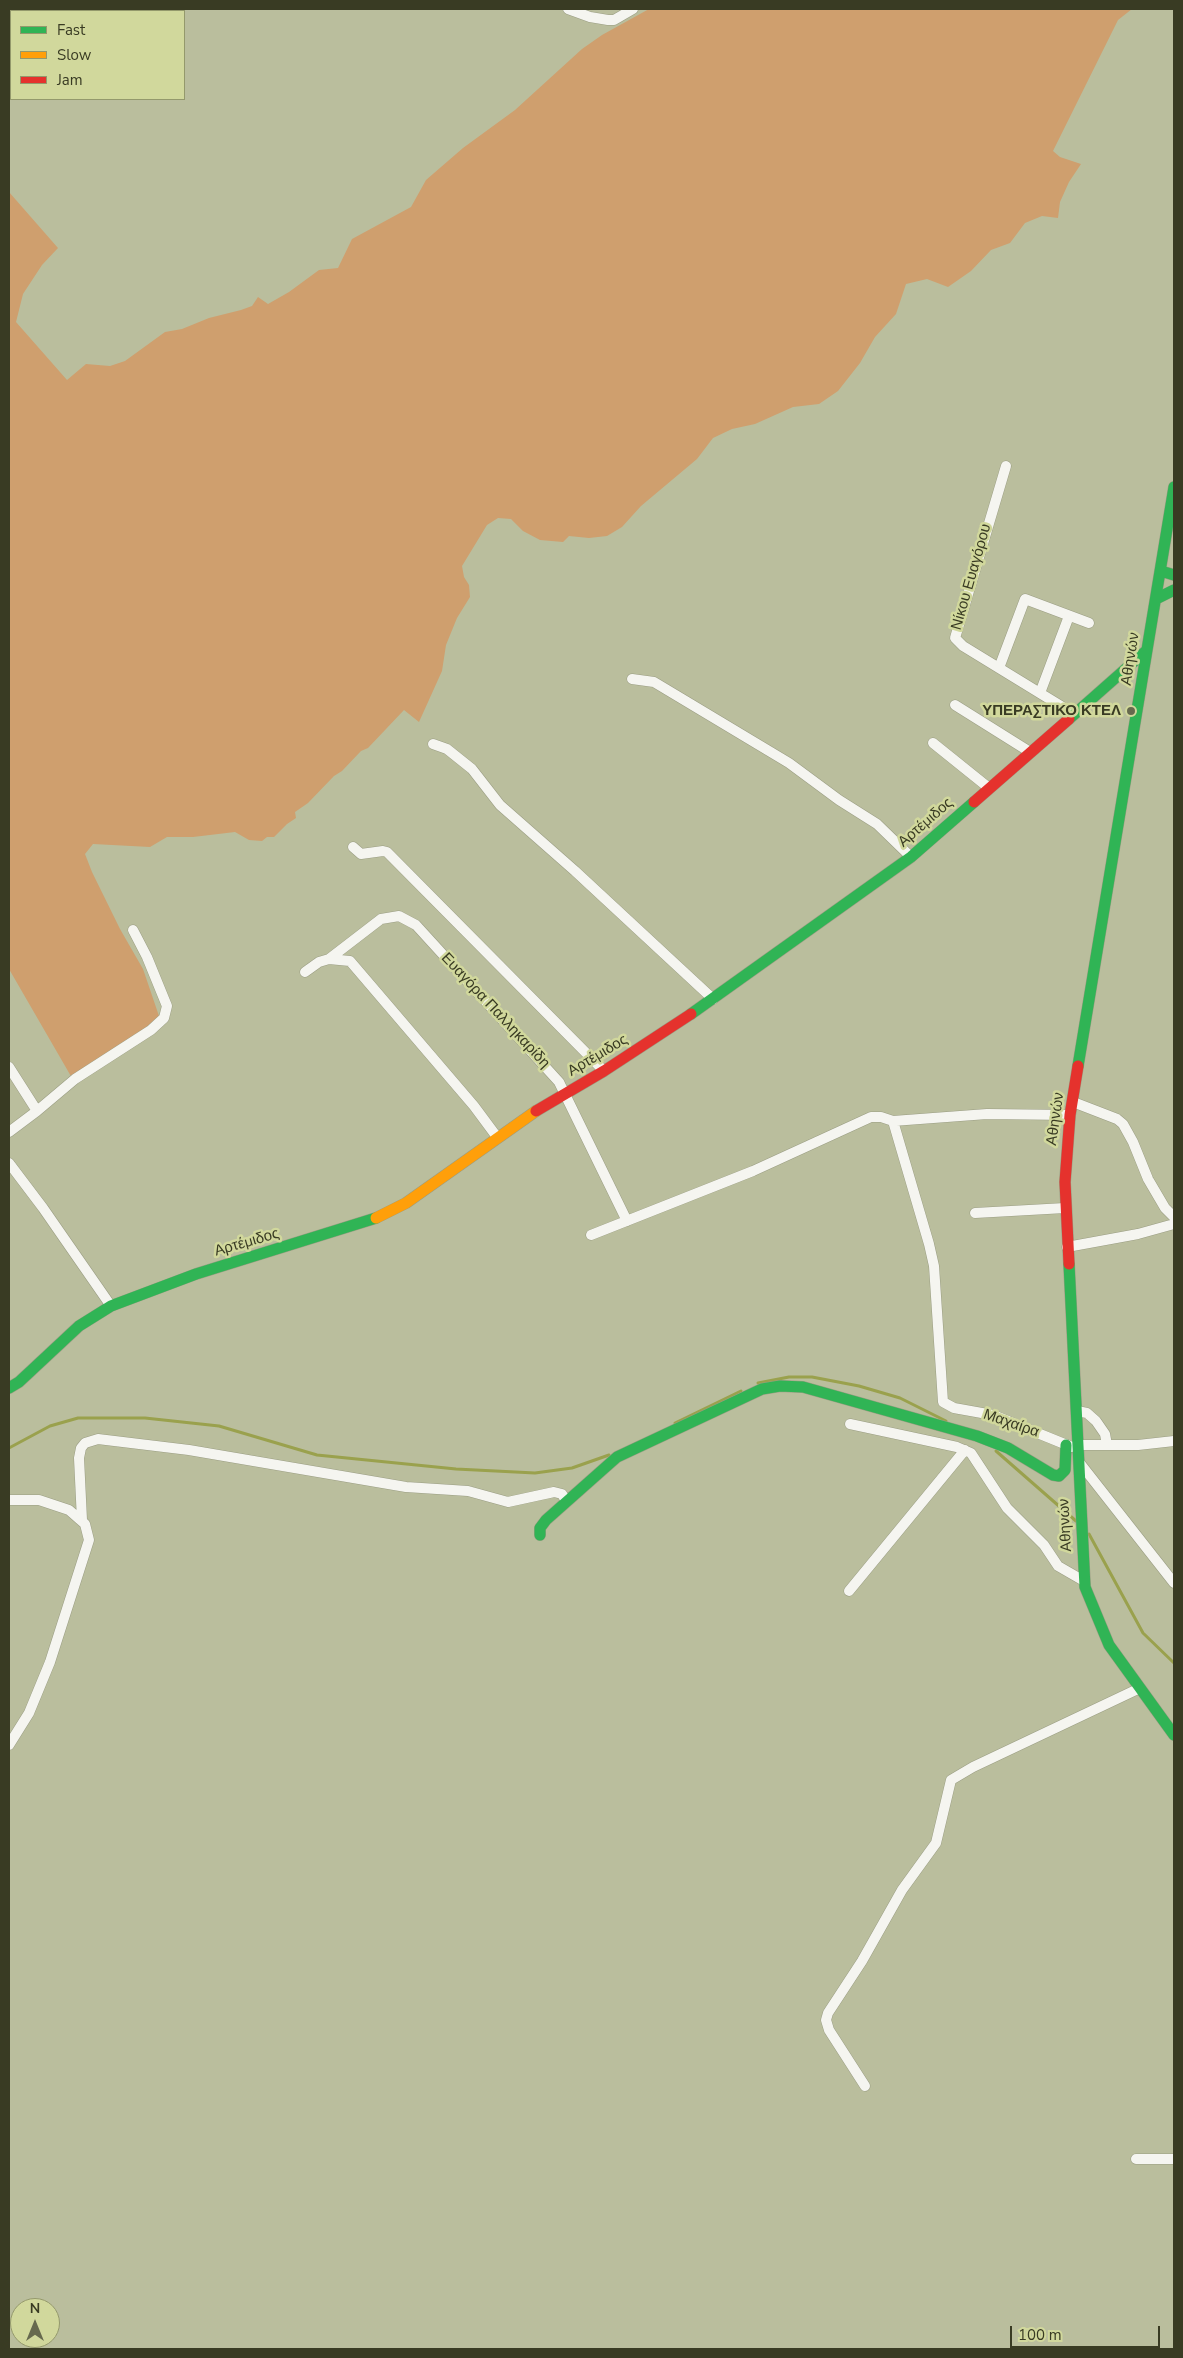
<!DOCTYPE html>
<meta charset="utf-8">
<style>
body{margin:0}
#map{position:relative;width:1183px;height:2358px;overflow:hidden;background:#babe9d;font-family:"Nunito Sans",sans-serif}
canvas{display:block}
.frame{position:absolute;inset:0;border:10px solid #393b23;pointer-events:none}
.legend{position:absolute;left:10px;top:10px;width:175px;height:90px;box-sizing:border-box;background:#d1d89c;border:1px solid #94996c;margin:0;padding:6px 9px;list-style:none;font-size:15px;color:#393b23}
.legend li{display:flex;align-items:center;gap:10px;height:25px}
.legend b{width:25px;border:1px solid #94996c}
.north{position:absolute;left:10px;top:2298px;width:50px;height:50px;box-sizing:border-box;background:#d1d89c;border:1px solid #94996c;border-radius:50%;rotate:0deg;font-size:14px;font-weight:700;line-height:20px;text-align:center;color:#393b23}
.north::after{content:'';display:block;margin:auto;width:18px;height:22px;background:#66694e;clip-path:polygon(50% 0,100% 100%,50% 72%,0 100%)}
.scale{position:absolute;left:1010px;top:2326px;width:150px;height:22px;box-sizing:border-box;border:2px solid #393b23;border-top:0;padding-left:6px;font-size:15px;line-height:18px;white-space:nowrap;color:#393b23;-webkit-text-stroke:4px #d1d89c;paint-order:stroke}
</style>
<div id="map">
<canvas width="1183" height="2358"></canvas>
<div class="frame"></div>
<ul class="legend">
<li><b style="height:6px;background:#30b455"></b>Fast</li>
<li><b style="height:6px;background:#ff9f0a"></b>Slow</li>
<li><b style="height:6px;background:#e5322d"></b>Jam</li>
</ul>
<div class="north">N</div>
<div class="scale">100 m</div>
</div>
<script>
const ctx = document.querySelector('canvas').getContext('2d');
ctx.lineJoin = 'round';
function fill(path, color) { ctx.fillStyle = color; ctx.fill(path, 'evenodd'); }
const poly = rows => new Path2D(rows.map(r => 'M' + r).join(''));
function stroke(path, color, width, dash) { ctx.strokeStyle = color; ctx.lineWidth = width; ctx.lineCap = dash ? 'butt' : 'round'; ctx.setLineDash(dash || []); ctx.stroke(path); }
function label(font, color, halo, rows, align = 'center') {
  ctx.font = font + ' "Nunito Sans",sans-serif'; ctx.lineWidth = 5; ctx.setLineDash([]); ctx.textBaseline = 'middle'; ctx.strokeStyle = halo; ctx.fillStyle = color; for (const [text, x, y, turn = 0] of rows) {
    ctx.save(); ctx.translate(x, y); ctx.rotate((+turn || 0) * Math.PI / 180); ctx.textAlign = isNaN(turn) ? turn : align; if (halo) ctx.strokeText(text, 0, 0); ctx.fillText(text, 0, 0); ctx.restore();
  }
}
fill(poly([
 [649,9,1132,9,1118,20,1053,151,1060,157,1081,164,1069,182,1060,202,1058,218,1042,216,1025,223,1010,243,991,250,971,271,948,287,927,279,906,284,896,314,875,337,860,363,838,391,819,404,793,407,755,424,732,429,713,438,697,459,641,506,622,527,607,536,589,538,569,536,563,542,540,540,523,531,511,519,498,518,487,525,462,566,464,577,469,585,470,597,457,618,446,645,442,671,419,722,404,710,368,748,361,751,342,771,334,776,308,803,295,812,296,818,287,824,274,837,267,837,262,841,249,840,235,832,193,837,167,837,150,847,93,844,85,854,92,872,120,929,143,969,160,1019,72,1078,9,969,9,192,58,248,42,265,23,294,16,322,67,380,86,364,110,366,125,361,165,332,182,329,209,318,241,310,252,306,258,297,268,304,289,292,319,270,338,268,352,239,411,207,426,180,463,148,515,110,582,49,602,35]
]), '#cf9f6e');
stroke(poly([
 [758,1383,789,1377,812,1377,859,1386,900,1398,946,1421],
 [675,1423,741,1391],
 [9,1448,50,1426,78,1418,145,1418,219,1426,317,1455,456,1469,535,1473,572,1468,609,1455],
 [996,1451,1076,1521],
 [1089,1534,1143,1633,1174,1663]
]), '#9aa14d', 3);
const street = poly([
 [568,9,590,17,608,20,614,20,633,9],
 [1006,466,955,638,963,646,1074,714],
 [999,668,1025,599,1089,623],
 [632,679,654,682,789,763,839,800,877,824,911,857],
 [1040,693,1069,616],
 [955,705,1030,752],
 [933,743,989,788],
 [433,744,447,749,472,769,500,805,575,871,713,999],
 [353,847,361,854,383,851,387,852,604,1071],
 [329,959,381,919,399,916,416,925,559,1082,627,1221],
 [305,972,319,962,329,959,350,961,474,1106,497,1137],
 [9,1067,37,1111,9,1132],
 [1073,1102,1117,1119,1123,1124,1133,1142,1148,1179,1165,1208,1174,1217],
 [37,1111,75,1079,151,1030,164,1018,167,1006,147,957,133,930],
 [893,1121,929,1244,934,1266,943,1402,954,1408,993,1415,1072,1447],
 [9,1163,43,1208,111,1306],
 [975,1213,1065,1208],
 [591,1235,753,1171,871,1117,881,1117,893,1121,987,1114,1070,1115],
 [1067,1247,1138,1234,1174,1224],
 [1077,1411,1087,1413,1096,1421,1105,1434,1107,1445],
 [850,1424,957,1447,971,1453,1007,1508,1044,1545,1058,1566,1084,1581],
 [1078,1445,1138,1445,1174,1441],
 [1079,1462,1174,1583],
 [9,1500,39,1500,69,1510,85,1524,89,1540,50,1662,29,1713,9,1745],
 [82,1520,79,1458,81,1448,85,1443,98,1439,189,1450,406,1487,468,1491,508,1502,554,1492,562,1494,566,1501],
 [849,1591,965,1450],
 [865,2086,829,2030,826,2020,828,2013,862,1961,902,1890,936,1843,951,1780,973,1767,1140,1688],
 [1136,2159,1174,2159]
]);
const fast = poly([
 [1161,571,1174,575],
 [1156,599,1174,590],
 [1069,719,1147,650],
 [691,1014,911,857,974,802],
 [1078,1066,1174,487],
 [1069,1264,1085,1587,1109,1645,1174,1735],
 [9,1388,19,1382,79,1326,111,1306,196,1274,376,1218],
 [540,1535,540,1528,546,1520,617,1457,762,1389,780,1386,803,1387,977,1436,1008,1448,1053,1475,1059,1476,1065,1470,1066,1445]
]);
const slow = poly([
 [376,1218,406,1203,536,1111]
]);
const jam = poly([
 [974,802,1069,719],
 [536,1111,604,1071,691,1014],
 [1069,1264,1065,1182,1070,1115,1078,1066]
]);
stroke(street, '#9a9d83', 11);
stroke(fast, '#9a9d83', 12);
stroke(slow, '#9a9d83', 12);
stroke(jam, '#9a9d83', 12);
stroke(street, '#f5f5f0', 10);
stroke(fast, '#30b455', 11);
stroke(slow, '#ff9f0a', 11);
stroke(jam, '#e5322d', 11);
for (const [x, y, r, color] of [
 [1131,711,5,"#66694e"]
]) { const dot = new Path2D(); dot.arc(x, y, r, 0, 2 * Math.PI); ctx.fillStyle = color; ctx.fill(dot); stroke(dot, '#d1d89c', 2); }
label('15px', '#393b23', '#d1d89c', [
 ["Νίκου Ευαγόρου",972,577,-74],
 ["Αθηνών",1131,659,-81],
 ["Αρτέμιδος",926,823,-41],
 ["Ευαγόρα Παλληκαρίδη",495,1011,47],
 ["Αρτέμιδος",598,1056,-31],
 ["Αθηνών",1056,1119,-82],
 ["Αρτέμιδος",247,1243,-16],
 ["Μαχαίρα",1011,1424,19],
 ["Αθηνών",1066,1525,-93]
]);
label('bold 15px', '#393b23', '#d1d89c', [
 ["ΥΠΕΡΑΣΤΙΚΟ ΚΤΕΛ",1121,711]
], 'right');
</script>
